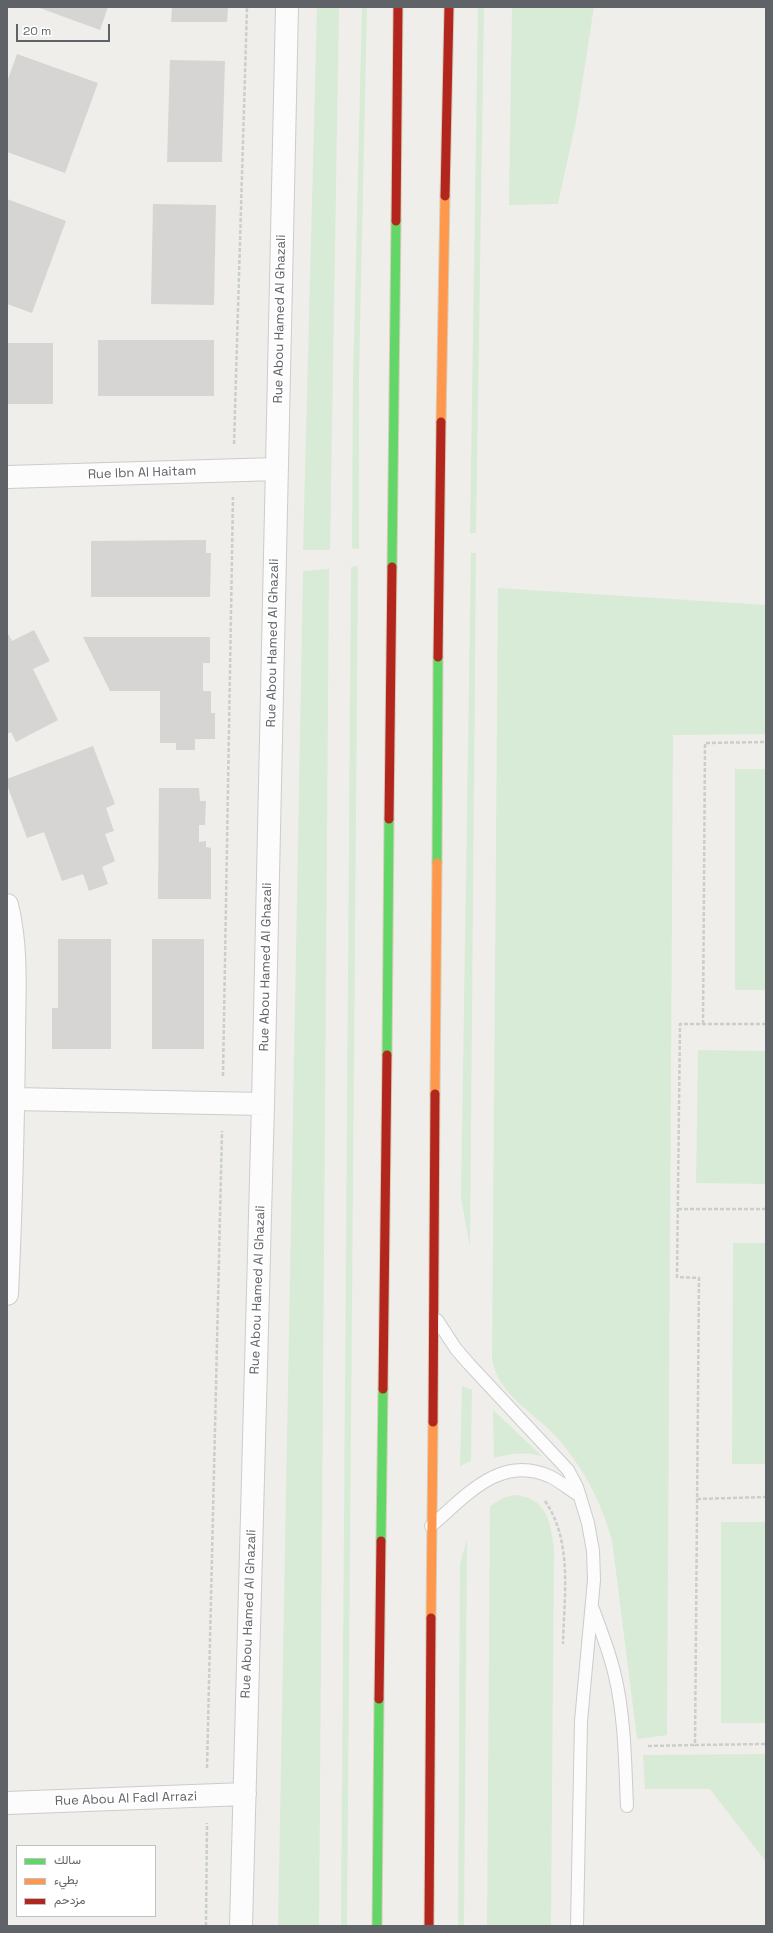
<!DOCTYPE html>
<meta charset="utf-8">
<style>
body{margin:0}
#map{position:relative;width:773px;height:1933px;overflow:hidden;background:#efeeea;font-family:"Space Grotesk",Vazirmatn,sans-serif}
canvas{display:block}
.frame{position:absolute;inset:0;border:8px solid #5f6368;pointer-events:none}
.legend{position:absolute;left:16px;top:1845px;width:140px;height:72px;box-sizing:border-box;background:#fff;border:1px solid #bfc1c3;margin:0;padding:5px 7px;list-style:none;font-size:12px;color:#5f6368}
.legend li{display:flex;align-items:center;gap:8px;height:20px}
.legend b{width:20px;border:1px solid #bfc1c3}
.scale{position:absolute;left:16px;top:24px;width:94px;height:18px;box-sizing:border-box;border:2px solid #5f6368;border-top:0;padding-left:5px;font-size:12px;line-height:14px;white-space:nowrap;color:#5f6368;-webkit-text-stroke:3px #fff;paint-order:stroke}
</style>
<div id="map">
<canvas width="773" height="1933"></canvas>
<div class="frame"></div>
<ul class="legend">
<li><b style="height:5px;background:#63d668"></b>سالك</li>
<li><b style="height:5px;background:#ff974d"></b>بطيء</li>
<li><b style="height:5px;background:#b3261e"></b>مزدحم</li>
</ul>
<div class="scale">20 m</div>
</div>
<script>
const ctx = document.querySelector('canvas').getContext('2d');
ctx.lineJoin = 'round';
function fillPath(path, color) { ctx.fillStyle = color; ctx.fill(path, 'evenodd'); }
function strokePath(path, color, width, dash) { ctx.strokeStyle = color; ctx.lineWidth = width; ctx.lineCap = dash ? 'butt' : 'round'; ctx.setLineDash(dash || []); ctx.stroke(path); }
function write(font, color, halo, rows, align = 'center') {
  ctx.font = font + ' "Space Grotesk",sans-serif'; ctx.lineWidth = 3.5; ctx.setLineDash([]); ctx.textBaseline = 'middle'; ctx.strokeStyle = halo; ctx.fillStyle = color; for (const [text, x, y, turn = 0] of rows) {
    ctx.save(); ctx.translate(x, y); ctx.rotate((+turn || 0) * Math.PI / 180); ctx.textAlign = isNaN(turn) ? turn : align; if (halo) ctx.strokeText(text, 0, 0); ctx.fillText(text, 0, 0); ctx.restore();
  }
}
fillPath(new Path2D(`
 M317 7H339L330 550H303Z
 M362 7H367L359 374V549L352 548 353 379Z
 M478 7H484L476 533H470Z
 M512 7H594L577 116 558 204 509 205Z
 M471 553H476L470 1247 461 1198Z
 M358 566 347 1926H341L351 567Z
 M329 569 319 1926H278L303 571Z
 M498 588 766 605V734L673 735 667 1735 637 1739 612 1540C600 1500 586 1472 559 1440 537 1414 498 1396 492 1359Z
 M735 769H766V990H735Z
 M698 1050 766 1051V1184L696 1183Z
 M733 1243H766V1464H732Z
 M462 1386 472 1390 471 1461 460 1466Z
 M493 1410 542 1456C525 1452 511 1453 494 1458Z
 M514 1495C547 1498 550 1520 554 1548L551 1926H487L490 1506 503 1498Z
 M721 1522H766V1723H721Z
 M467 1540 464 1926H458L460 1564Z
 M766 1754V1862L710 1789H645L643 1755Z`), '#d8ebd6');
fillPath(new Path2D(`
 M37 7H108L100 30Z
 M172 7H228L227 22H171Z
 M17 54 98 83 65 173 7 152V82Z
 M170 60 225 61 222 162H167Z
 M7 199 66 221 32 313 7 304Z
 M153 204 216 205 214 305 151 304Z
 M98 340H214V396H98Z
 M7 343H53V404H7Z
 M206 540V553H211L210 597H91V541Z
 M34 630 50 661 33 669 58 720 16 742 11 732 7 734V632L12 641Z
 M83 637H210V663H203V691H211V713H215V739H195V750H176V743H160V691H110Z
 M93 746 115 804 106 808 114 831 105 834 115 861 102 867 108 884 89 891 83 874 62 881 44 832 27 838 7 785V779Z
 M159 788H199L200 801H206L205 825H199V842L206 841V847L211 848V899H158Z
 M58 939H111V1049H52V1008H58Z
 M152 939H204V1049H152Z`), '#d6d5d3');
const lane = new Path2D(`
 M437 1320 456 1349 469 1364 568 1470 577 1487 588 1523 593 1551 594 1580 581 1721 577 1926
 M431 1526C466 1496 501 1453 551 1477 561 1482 570 1490 580 1496
 M593 1609C601 1631 610 1653 615 1676 625 1718 625 1763 627 1806`);
const street = new Path2D(`
 M7 477 277 469
 M7 905C18 949 14 997 14 1043 13 1127 11 1211 7 1294
 M14 1099 263 1104
 M7 1803 245 1794
 M241 1926 263 1104 287 7`);
const fast = new Path2D(`
 M392 567 396 221
 M437 863 438 657
 M387 1055 389 819
 M381 1541 383 1389
 M377 1926 379 1699`);
const slow = new Path2D(`
 M441 422 445 196
 M435 1094 437 863
 M431 1618 433 1422`);
const jam = new Path2D(`
 M445 196 449 7
 M396 221 398 7
 M438 657 441 422
 M389 819 392 567
 M383 1389 387 1055
 M433 1422 435 1094
 M379 1699 381 1541
 M429 1926 431 1618`);
strokePath(lane, '#cbcccc', 14);
strokePath(street, '#cbcccc', 24);
strokePath(fast, '#d7ceb8', 11);
strokePath(slow, '#d7ceb8', 11);
strokePath(jam, '#d7ceb8', 11);
strokePath(new Path2D(`
 M234 444 247 7
 M703 1024 705 743 766 742
 M766 1024H680L677 1277 699 1278 695 1745 766 1744
 M223 1076 233 497
 M678 1209H766
 M697 1499 766 1497
 M545 1501C573 1541 564 1597 563 1644
 M648 1746 695 1745
 M207 1768 222 1131
 M206 1926 207 1823`), '#cacfcc', 2.5, [4, 2]);
strokePath(lane, '#fdfcfc', 12);
strokePath(street, '#fdfcfc', 22);
strokePath(fast, '#63d668', 9);
strokePath(slow, '#ff974d', 9);
strokePath(jam, '#b3261e', 9);
write('13px', '#5f6368', '#fff', [
 ["Rue Abou Hamed Al Ghazali",280,319,-89],
 ["Rue Ibn Al Haitam",142,473,-2],
 ["Rue Abou Hamed Al Ghazali",273,643,-89],
 ["Rue Abou Hamed Al Ghazali",266,967,-89],
 ["Rue Abou Hamed Al Ghazali",258,1290,-88],
 ["Rue Abou Hamed Al Ghazali",249,1614,-88],
 ["Rue Abou Al Fadl Arrazi",126,1799,-2]
]);
</script>
